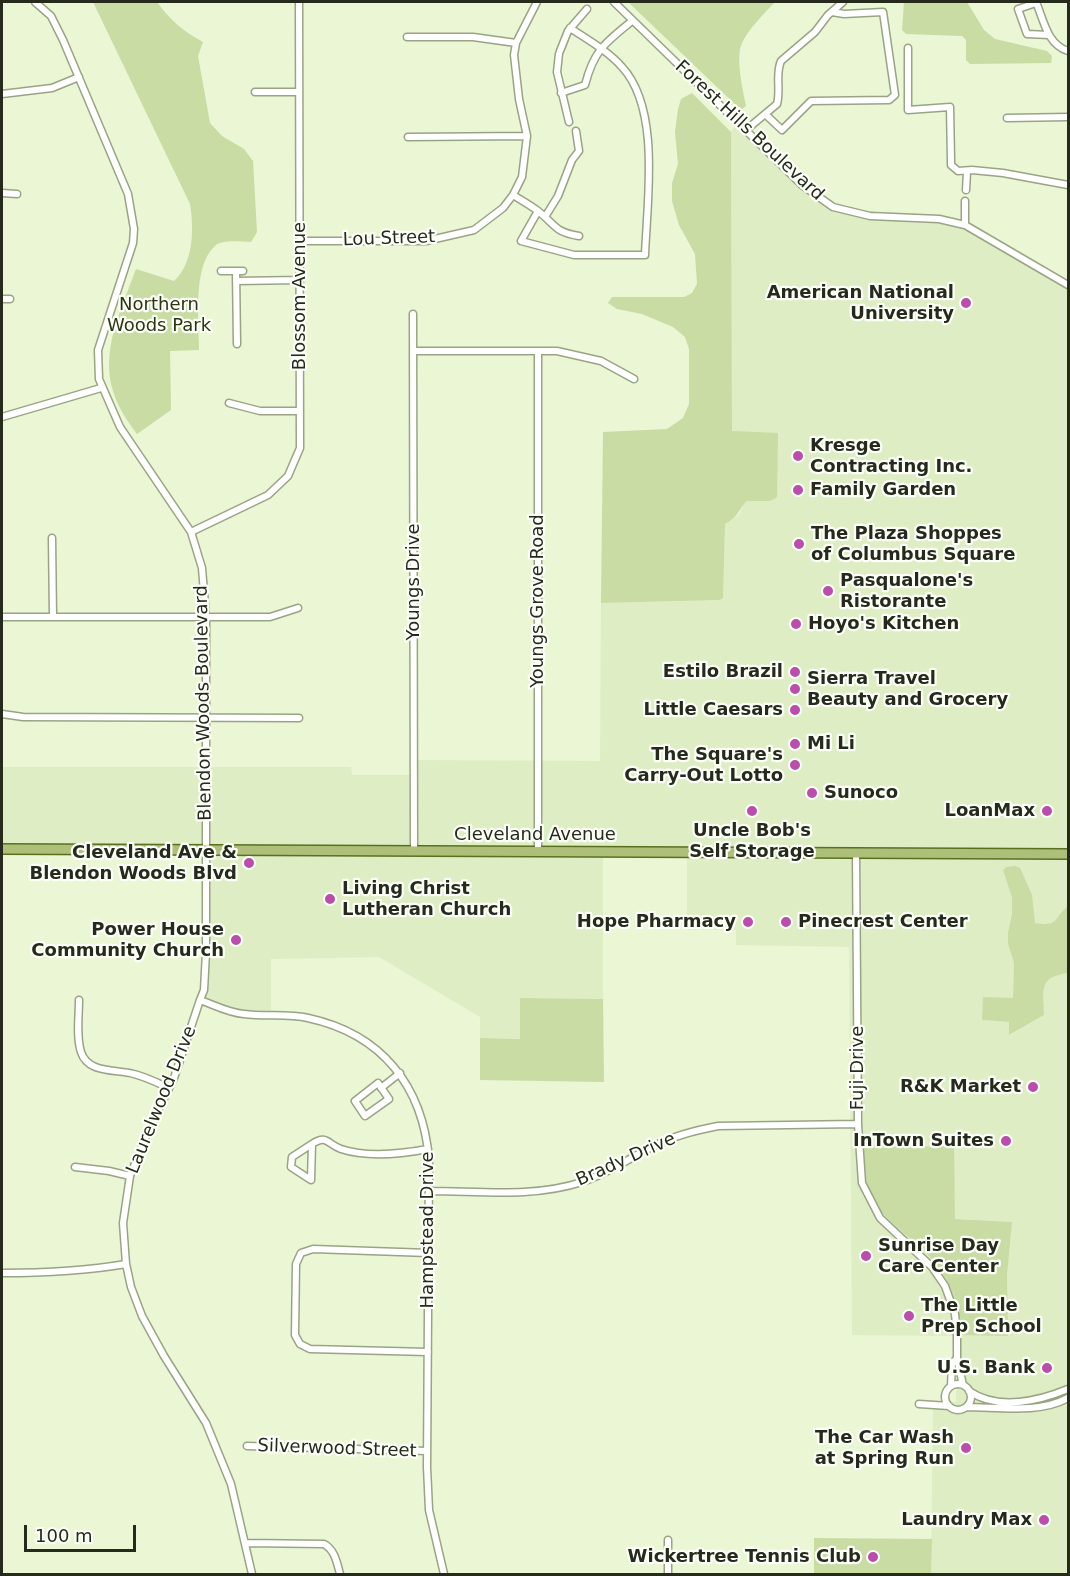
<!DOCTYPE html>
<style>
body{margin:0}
#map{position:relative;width:1070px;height:1576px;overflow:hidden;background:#eaf6d4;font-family:"DejaVu Sans",sans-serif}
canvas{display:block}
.frame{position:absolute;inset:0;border:3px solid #252a1d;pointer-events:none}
.scale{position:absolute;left:24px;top:1525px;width:112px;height:27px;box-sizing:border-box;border:3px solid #252a1d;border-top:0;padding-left:8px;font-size:18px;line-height:21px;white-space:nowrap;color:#252a1d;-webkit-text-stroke:4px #fcfff8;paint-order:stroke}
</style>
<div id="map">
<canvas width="1070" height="1576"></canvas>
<div class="frame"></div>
<div class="scale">100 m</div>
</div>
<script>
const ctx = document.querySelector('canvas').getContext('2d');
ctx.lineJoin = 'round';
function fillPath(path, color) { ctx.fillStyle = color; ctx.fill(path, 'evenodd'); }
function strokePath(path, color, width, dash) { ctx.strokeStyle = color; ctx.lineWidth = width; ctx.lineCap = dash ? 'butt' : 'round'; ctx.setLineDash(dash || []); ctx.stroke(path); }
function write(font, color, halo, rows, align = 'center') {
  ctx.font = font + ' "DejaVu Sans",sans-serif'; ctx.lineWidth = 4.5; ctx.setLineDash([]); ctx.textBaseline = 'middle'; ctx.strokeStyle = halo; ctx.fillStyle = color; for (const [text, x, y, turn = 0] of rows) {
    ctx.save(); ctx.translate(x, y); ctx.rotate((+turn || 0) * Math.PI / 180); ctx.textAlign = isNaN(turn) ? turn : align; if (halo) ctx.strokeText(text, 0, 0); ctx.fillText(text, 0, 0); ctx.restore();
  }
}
fillPath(new Path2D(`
 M737 123 810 193 854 214 914 218 972 228 1068 284V906L1065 908 1055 922 1046 925 1035 924 1006 867 1003 870 1012 898V914L1008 932V944L1014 963 1013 998 982 1020 1009 1022 1010 1035 1044 1015V987L1047 980 1054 975 1068 973V1574H931L933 1402H956L957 1336 852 1335 849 947 736 945V930H687V851L603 852V999L520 998V1039L480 1038V1017L379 957 271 959V1016L244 1015 201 1000 205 975V849L2 848V767H351L352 775H412L413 760 600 761 601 603 720 600 723 598 725 524 739 515 744 503 747 501H770L732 432 731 132ZM953 1147 955 1219 1012 1222 1007 1276 960 1335 958 1309 953 1292 944 1275 925 1252Z`), '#deedc4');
fillPath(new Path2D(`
 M93 2H157C169 19 184 32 203 42L198 56 210 123 222 136 244 149 253 161 257 232 251 242C242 242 222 239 215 246 192 266 199 323 199 350L170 351 171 410 137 434C128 422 119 409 114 394 99 352 122 308 136 269L174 281C194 263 194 228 190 204Z
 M628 2H775C764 14 749 28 742 43 735 58 743 90 746 106L741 110Z
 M904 2H967L984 30 995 39 1047 51 1052 56 1051 63 970 64 966 60V40L962 36 906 34 902 30Z
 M692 93 731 132 732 431 778 433 777 497 770 501H747C738 509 740 516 725 524L723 598 720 600 601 603 603 432 667 429 683 418 689 404V349L685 337 673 327 642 314 617 309 608 303 612 297H684L692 293 697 284 695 254 679 225 672 201V183L678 164 675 132 678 109 681 99Z
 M1015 866 1020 868 1032 895 1035 923C1060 927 1053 918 1068 906V973C1038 977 1044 989 1044 1015L1009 1035V1022L982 1020 983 997 1013 998 1014 963 1008 944V932L1012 914V898L1003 870 1006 867Z
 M520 998 603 999 604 1082 480 1080V1038L520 1039Z
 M954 1146 955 1219 1012 1222 1007 1276 1008 1336 960 1335C961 1302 948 1276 925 1252 903 1230 873 1214 866 1181 864 1171 864 1159 864 1148Z
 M814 1538 932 1539 931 1574H814Z`), '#c8dca3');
const street = new Path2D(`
 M35 2 51 16 63 40 128 194 134 229 133 243 98 350 99 379 120 427 191 532 202 568 206 617V952L204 990 200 1000 174 1078 148 1131 130 1176 123 1223 126 1264 131 1287 142 1316 164 1356 206 1423 231 1484 252 1574
 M614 2 802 185 833 207 870 216 939 219 965 225 1068 285
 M1036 2C1044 21 1047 44 1068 51
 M1036 3 1018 9 1027 34 1049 35
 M407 37H473L516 43
 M908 48V110L950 107 951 160V165L958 171 972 170 1003 173 1068 185
 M560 51 568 31 587 9
 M559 54 557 72 569 122
 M255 92H299
 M561 93 585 85C594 50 605 43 632 21
 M2 94 52 88 79 77
 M765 114 782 130 811 101 889 100 895 95 883 12 844 14 832 12
 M1007 118 1068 117
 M746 130 777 104C781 90 775 74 781 61L815 32 828 15 843 2
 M408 137 527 136
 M966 190 967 172
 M2 193 17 194
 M513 195C521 200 530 205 538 211 556 225 554 232 579 236
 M538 211 521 241 574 255H645C647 201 661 109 622 67 608 51 588 40 570 28
 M545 217 558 196 572 160 579 151 576 131
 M965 225V201
 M300 241H426L474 230 503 208 513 195 522 177 527 136 519 99 514 55 516 43 537 2
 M221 271H243
 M236 271 237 344
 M236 281 300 280
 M2 299H10
 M413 314 414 851
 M413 351H557L601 361 634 379
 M229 403 260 411H300
 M2 417 101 388
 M191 532 268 495 288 476 300 448 299 2
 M52 538 53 617
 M2 617H270L298 608
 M2 714 23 717 299 718
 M538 851V352
 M856 853 858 1124 862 1183 880 1218 932 1267 945 1286 955 1314 957 1335V1358L963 1385
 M79 1000C79 1016 76 1037 81 1052 88 1074 116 1069 134 1074 146 1077 158 1083 169 1088
 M200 1000C214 1005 229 1013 244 1014 265 1017 287 1013 308 1018 382 1034 423 1086 429 1160L427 1467 429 1510 444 1574
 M378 1083 389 1099 365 1116 355 1101Z
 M381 1088 400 1073
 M312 1144C327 1134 327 1144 341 1149 368 1158 401 1154 428 1149
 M312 1144 311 1180 291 1167 292 1157Z
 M75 1167 109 1171 130 1176
 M430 1191C480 1191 533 1198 582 1182 609 1173 631 1157 656 1145 676 1135 697 1130 718 1126L858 1124
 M2 1273C44 1273 84 1271 126 1264
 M428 1352 310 1349 300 1344 295 1335 296 1264 301 1253 313 1249 429 1253
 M945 1397a13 13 0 1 1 26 0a13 13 0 1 1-26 0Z
 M951 1386 952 1364 957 1358
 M969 1391C998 1411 1039 1401 1068 1389
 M919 1404 949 1406
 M966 1407C998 1407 1039 1414 1068 1398
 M247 1446 427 1451
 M668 1540V1574
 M246 1543 324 1544C335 1550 337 1563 340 1574`);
const primary = new Path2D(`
 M2 849 1068 854`);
strokePath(street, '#99a485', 9);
strokePath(primary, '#5a701f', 12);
strokePath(street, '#fff', 6);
strokePath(primary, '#adbf79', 9);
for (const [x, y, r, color] of [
 [966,303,6,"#bb4dac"],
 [798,456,6,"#bb4dac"],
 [798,490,6,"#bb4dac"],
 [799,544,6,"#bb4dac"],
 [828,591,6,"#bb4dac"],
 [796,624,6,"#bb4dac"],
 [795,672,6,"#bb4dac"],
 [795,689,6,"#bb4dac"],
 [795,710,6,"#bb4dac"],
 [795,744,6,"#bb4dac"],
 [795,765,6,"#bb4dac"],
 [812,793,6,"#bb4dac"],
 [752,811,6,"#bb4dac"],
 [1047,811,6,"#bb4dac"],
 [249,863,6,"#bb4dac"],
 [330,899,6,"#bb4dac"],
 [748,922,6,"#bb4dac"],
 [786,922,6,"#bb4dac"],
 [236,940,6,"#bb4dac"],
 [1033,1087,6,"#bb4dac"],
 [1006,1141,6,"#bb4dac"],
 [866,1256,6,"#bb4dac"],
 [909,1316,6,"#bb4dac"],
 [1047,1368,6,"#bb4dac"],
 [966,1448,6,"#bb4dac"],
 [1044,1520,6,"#bb4dac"],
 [873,1557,6,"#bb4dac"]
]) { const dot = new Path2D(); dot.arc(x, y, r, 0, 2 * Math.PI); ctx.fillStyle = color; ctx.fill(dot); strokePath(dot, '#fcfff8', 2); }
write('18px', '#252a1d', '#fcfff8', [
 ["Forest Hills Boulevard",749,131,43],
 ["Lou Street",389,239,-2],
 ["Blossom Avenue",300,296,-90],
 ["Youngs Drive",414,582,-90],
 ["Youngs Grove Road",538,601,-90],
 ["Blendon Woods Boulevard",204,703,-91],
 ["Cleveland Avenue",535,835],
 ["Fuji Drive",858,1068,-90],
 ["Laurelwood Drive",162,1100,-68],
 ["Brady Drive",626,1160,-24],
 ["Hampstead Drive",428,1230,-90],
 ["Silverwood Street",337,1449,2]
]);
write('bold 18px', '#252a1d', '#fcfff8', [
 ["American National",954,293],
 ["University",954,314],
 ["Kresge",810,446,"left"],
 ["Contracting Inc.",810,467,"left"],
 ["Family Garden",810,490,"left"],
 ["The Plaza Shoppes",811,534,"left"],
 ["of Columbus Square",811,555,"left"],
 ["Pasqualone's",840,581,"left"],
 ["Ristorante",840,602,"left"],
 ["Hoyo's Kitchen",808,624,"left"],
 ["Estilo Brazil",783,672],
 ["Sierra Travel",807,679,"left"],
 ["Beauty and Grocery",807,700,"left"],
 ["Little Caesars",783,710],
 ["Mi Li",807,744,"left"],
 ["The Square's",783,755],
 ["Carry-Out Lotto",783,776],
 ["Sunoco",824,793,"left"],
 ["LoanMax",1035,811],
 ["Uncle Bob's",752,831,"center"],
 ["Self Storage",752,852,"center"],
 ["Cleveland Ave &",237,853],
 ["Blendon Woods Blvd",237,874],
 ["Living Christ",342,889,"left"],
 ["Lutheran Church",342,910,"left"],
 ["Hope Pharmacy",736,922],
 ["Pinecrest Center",798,922,"left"],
 ["Power House",224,930],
 ["Community Church",224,951],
 ["R&K Market",1021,1087],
 ["InTown Suites",994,1141],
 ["Sunrise Day",878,1246,"left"],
 ["Care Center",878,1267,"left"],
 ["The Little",921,1306,"left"],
 ["Prep School",921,1327,"left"],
 ["U.S. Bank",1035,1368],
 ["The Car Wash",954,1438],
 ["at Spring Run",954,1459],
 ["Laundry Max",1032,1520],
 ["Wickertree Tennis Club",861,1557]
], 'right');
write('18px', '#2b3610', '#fcfff8', [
 ["Northern",159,305],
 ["Woods Park",159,326]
]);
</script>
